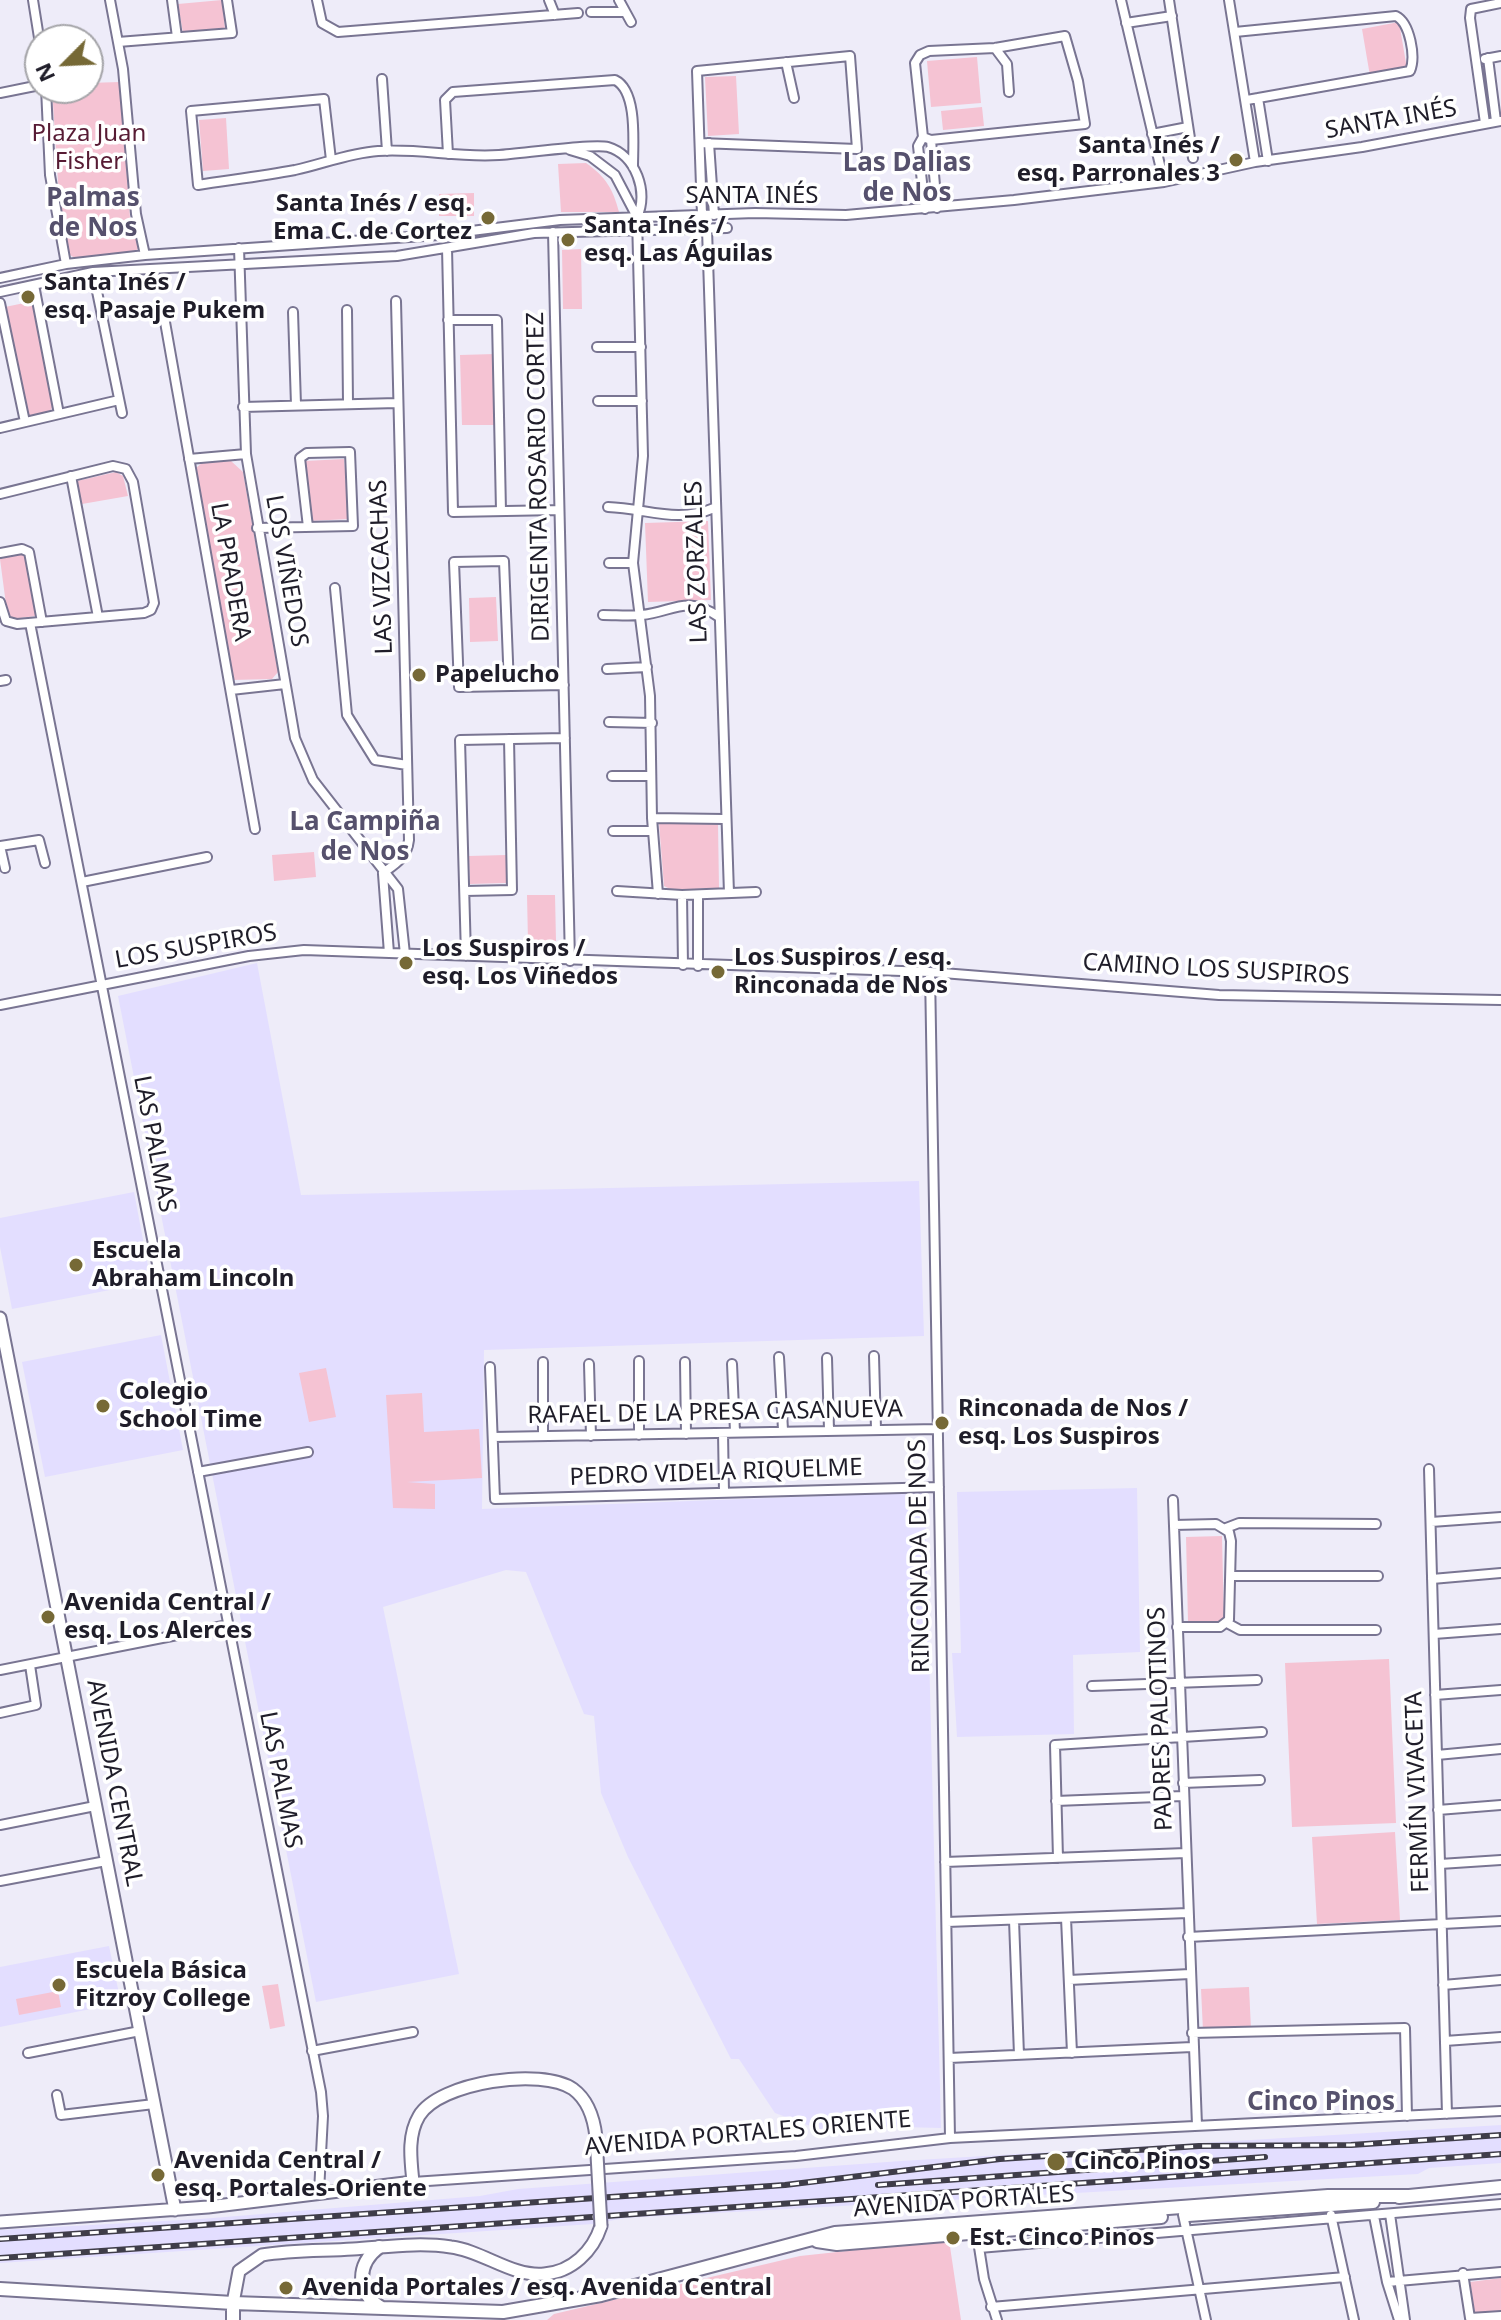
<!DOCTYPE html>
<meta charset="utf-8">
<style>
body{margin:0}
#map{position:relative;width:1501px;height:2320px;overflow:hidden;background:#eeecf9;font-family:"Noto Sans",sans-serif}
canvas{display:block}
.north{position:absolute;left:24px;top:24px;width:80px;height:80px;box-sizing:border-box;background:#fff;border:2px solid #a5a5a9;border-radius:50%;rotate:246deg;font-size:22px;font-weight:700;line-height:32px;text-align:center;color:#1f1d29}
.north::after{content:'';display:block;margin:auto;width:28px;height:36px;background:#766936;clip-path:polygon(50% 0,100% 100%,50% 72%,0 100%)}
</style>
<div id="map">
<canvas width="1501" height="2320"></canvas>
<div class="north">N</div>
</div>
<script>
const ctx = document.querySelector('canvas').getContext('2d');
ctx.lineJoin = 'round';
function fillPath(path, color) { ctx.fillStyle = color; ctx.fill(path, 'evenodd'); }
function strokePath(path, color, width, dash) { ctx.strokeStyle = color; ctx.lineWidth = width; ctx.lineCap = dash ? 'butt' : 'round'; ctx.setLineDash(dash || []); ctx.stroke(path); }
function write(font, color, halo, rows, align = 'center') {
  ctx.font = font + ' "Noto Sans",sans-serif'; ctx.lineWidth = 7; ctx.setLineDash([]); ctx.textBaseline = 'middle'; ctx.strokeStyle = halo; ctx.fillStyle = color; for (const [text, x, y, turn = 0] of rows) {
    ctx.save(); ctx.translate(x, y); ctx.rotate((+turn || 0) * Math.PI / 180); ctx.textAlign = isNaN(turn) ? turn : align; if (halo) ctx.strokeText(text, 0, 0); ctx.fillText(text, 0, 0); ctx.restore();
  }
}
fillPath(new Path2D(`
 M257 963 301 1195 919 1181 924 1336 484 1350 482 1509 925 1492 941 2128 861 2126 827 2132 775 2113 739 2059H731L628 1857 601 1793 594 1716 584 1714 526 1572 506 1570 383 1607 459 1974 316 2002 118 996Z
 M134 1192 151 1282 12 1309 0 1247V1218Z
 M161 1335 183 1450 45 1477 22 1362Z
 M1137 1488 1140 1652 1073 1655 1074 1734 957 1737 952 1653H961L957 1492Z
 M109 1946 121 2003 0 2027V1967Z
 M1501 2125V2163L1429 2168 1418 2174 625 2218 593 2224 0 2263V2230L201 2219 480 2196 518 2189 901 2161Z`), '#e3deff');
fillPath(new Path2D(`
 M222 0 225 29 183 33 178 4Z
 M1399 22 1407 69 1370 76 1362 29Z
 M977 57 981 103 931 107 927 61Z
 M736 76 739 134 708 136 705 77Z
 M120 82 130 218 140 245 135 253 78 260 70 255 59 197 52 88H88V83Z
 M982 107 984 126 943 130 941 111Z
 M226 118 229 169 203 171 199 120Z
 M586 163C606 177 613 189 619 212H561L558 164Z
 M474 193V216H439V194Z
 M581 249 582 309H563L562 250Z
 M34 301 53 406 50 411 29 416 5 307Z
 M495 354 496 425H462L460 355Z
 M344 459 349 519 309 521 305 461Z
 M231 461 243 472 278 672 272 679 232 680 196 468 203 462Z
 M116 472 123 476 128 496 82 504 77 481Z
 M708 521 711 600 648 602 645 523Z
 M25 553 36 616 12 619 7 612 0 559Z
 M496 597 498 641 470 642 469 598Z
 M659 823 718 824 719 888 672 890 664 886Z
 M314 852 316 877 274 881 272 855Z
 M506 855V883L470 884 469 856Z
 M555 895 556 941 528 942 527 895Z
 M326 1368 336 1417 309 1422 299 1373Z
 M422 1393 424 1432 479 1429 482 1478 407 1482 435 1484V1509L393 1508 386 1395Z
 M1222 1536 1224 1621 1188 1622 1186 1537Z
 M1389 1659 1396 1823 1292 1827 1285 1663Z
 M1395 1832 1400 1920 1317 1924 1312 1837Z
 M278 1984 285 2026 270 2029 262 1986Z
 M1249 1987 1251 2029 1203 2031 1201 1989Z
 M58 1991 61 2007 19 2015 16 1999Z
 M949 2240 961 2320H547L554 2314 800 2256Z
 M1501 2278V2312L1475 2314 1470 2282Z`), '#f5c3d3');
const minor = new Path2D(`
 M33 0 40 44
 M110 0 123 69 136 214 145 255
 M172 0 177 37
 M317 0 322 23 338 32 578 13
 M549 0 555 15
 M619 0 631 22
 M1121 0 1164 182
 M1169 0 1193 158
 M1229 0 1255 162
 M591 12H625
 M1126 23 1172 16
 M1235 32 1396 16C1410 23 1416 57 1410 71L1247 100
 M118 42 232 33 227 0
 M995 48 1007 64 1009 92
 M1488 58 1496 121
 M1485 59 1501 56
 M786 62 794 98
 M382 79 387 151
 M46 88 50 175 66 264
 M0 93 40 85
 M1258 98 1268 161
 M1485 123 1470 18 1471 9 1501 3
 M1152 134 1188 127
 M923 137 931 140 1085 124 1078 81 1065 36 995 48 929 51 920 55 915 63 923 137 918 146 925 209
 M931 140 937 208
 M700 143 857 149 850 56 697 71 702 215
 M709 143 714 215
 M570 150 590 156 615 175 637 217 643 456 633 563 650 696 652 818 658 894
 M448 154 445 100 453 92 615 80C638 91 633 144 633 167
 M331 160 324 99 191 111 198 185C230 180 263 176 295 170 323 164 349 153 378 151 419 148 458 158 499 155 519 154 594 143 608 147 636 155 649 193 637 217
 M707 229 729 893
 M553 232 570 961
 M239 248 246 454 295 738 313 780 398 889 405 954
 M447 248 453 512 559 510
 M93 272 122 413
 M0 278 66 264 145 255 439 235 560 220 755 213 846 215 1014 200 1164 182 1255 162 1362 147 1501 121
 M34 285 59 414
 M0 292 93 272 397 256 534 233 727 228
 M0 303 25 422
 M347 310 348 403
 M293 312 296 405
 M448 320H497L501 511
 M165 322 255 829
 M597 347H641
 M598 401H642
 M243 407 397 403
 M0 428 119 400
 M189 459 246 454
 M71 476 98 617
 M0 494 113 466 126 469 133 482 154 603 151 610 144 613 17 624 6 621 0 602
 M608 507C646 508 677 524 714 508
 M257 528 353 526 350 452 307 453 300 458 308 527
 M0 553 22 549 29 552 42 622
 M609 563H633
 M335 588 347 715 375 760 407 765
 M603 615C616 615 629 616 641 615 674 612 685 594 719 617
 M30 623 321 2092 323 2116 319 2192
 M607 669 647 667
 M0 681 6 680
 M509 686 504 561 454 562 459 687 564 685
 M231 690 285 684
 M609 722 652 723
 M612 776H651
 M652 818 724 819
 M613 831H653
 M0 846 39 840 45 863
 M0 846 5 868
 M383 873C397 863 407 857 409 840L396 301
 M383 874 389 953
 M82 882 207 857
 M465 891 512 890 509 739
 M617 891 682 895 756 892
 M682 895 683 965
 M698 895V966
 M466 956 460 740 565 738
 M930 972 950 2138
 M0 1005 249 956 304 950 930 972 1219 995 1501 1000
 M874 1356 876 1429
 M779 1357 783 1430
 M827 1358 829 1430
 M639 1361V1435
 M543 1362V1436
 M685 1362 686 1434
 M589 1364 591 1436
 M732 1364 735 1432
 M490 1367 495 1499 939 1487
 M723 1433 724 1492
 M493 1437 938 1429
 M1429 1469 1447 2114
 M198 1472 308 1452
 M1173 1500 1197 2125
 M1431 1522 1501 1517
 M1174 1525 1216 1524 1229 1532 1231 1541 1229 1620 1220 1627H1177
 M1226 1528 1239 1523 1376 1524
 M1231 1576H1378
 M1432 1579 1501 1573
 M1227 1623 1240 1630H1376
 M1434 1634 1501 1629
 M0 1670 228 1625
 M1092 1686 1257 1680
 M1435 1695 1501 1690
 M0 1713 36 1705 30 1665
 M1437 1755 1501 1749
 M1183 1783 1260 1780
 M1056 1801 1183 1796
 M1438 1810 1501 1805
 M0 1825 95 1806
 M1058 1858 1055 1745 1262 1732
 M945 1862 1186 1853
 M1440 1864 1501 1860
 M0 1881 106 1861
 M1066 1918 1072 2053
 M1014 1920 1019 2055
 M947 1922 1188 1913
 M1188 1937 1501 1921
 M1069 1980 1190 1974
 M1443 1985 1501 1980
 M1192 2033 1405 2028 1407 2116
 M1445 2041 1501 2037
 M312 2051 413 2032
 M28 2053 140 2031
 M949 2058 1192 2047
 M57 2095 61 2115 154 2104
 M413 2182 796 2156 950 2138 1501 2111
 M1390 2214 1405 2320
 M1183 2215 1206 2320
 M1331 2215 1354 2320
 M1374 2216 1387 2282 1399 2320
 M976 2228 984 2279 997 2320
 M979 2248 1501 2204
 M1463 2273 1470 2318 1501 2316
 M1387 2282 1501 2272
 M991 2307 1345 2277`);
const tertiary = new Path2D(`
 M0 1318 175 2210
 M0 2222 208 2207 413 2182C411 2161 407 2136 419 2116 439 2082 542 2067 573 2089 588 2100 594 2119 596 2137
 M233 2303 239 2271 262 2255C292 2250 323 2251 353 2249 386 2247 419 2242 451 2247 483 2251 512 2277 544 2274 572 2272 593 2251 601 2226`);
const secondary = new Path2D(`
 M1399 2197 1501 2187
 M1188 2215 1373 2202
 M817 2241 837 2244 1161 2217
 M379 2247C356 2264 356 2294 382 2308
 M0 2289 233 2303 503 2312 601 2295 835 2233 1328 2196H1407
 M233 2303V2320`);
strokePath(minor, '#797592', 12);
strokePath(tertiary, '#797592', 15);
strokePath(secondary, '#797592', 16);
strokePath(minor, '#fff', 8);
strokePath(tertiary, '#fff', 11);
strokePath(secondary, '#fff', 12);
const rail = new Path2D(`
 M878 2185 1265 2157
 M0 2239 785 2185 1000 2159 1199 2146 1351 2145 1501 2135
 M0 2258 1501 2154`);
strokePath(rail, '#3f3d49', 6);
strokePath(rail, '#fff', 3, [9]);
const tertiaryBridge = new Path2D(`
 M596 2137 601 2226`);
strokePath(tertiaryBridge, '#797592', 15, []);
strokePath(tertiaryBridge, '#fff', 11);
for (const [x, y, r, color] of [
 [1236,160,8,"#766936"],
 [488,218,8,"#766936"],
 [568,240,8,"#766936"],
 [28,297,8,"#766936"],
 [419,675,8,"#766936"],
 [406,963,8,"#766936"],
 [718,972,8,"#766936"],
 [76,1265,8,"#766936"],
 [103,1406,8,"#766936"],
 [942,1423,8,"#766936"],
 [48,1617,8,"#766936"],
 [59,1985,8,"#766936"],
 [1056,2162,10,"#766936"],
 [158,2175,8,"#766936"],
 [953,2238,8,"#766936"],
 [286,2288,8,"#766936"]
]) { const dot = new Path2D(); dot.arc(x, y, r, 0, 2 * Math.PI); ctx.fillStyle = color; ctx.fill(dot); strokePath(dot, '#fff', 3); }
write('24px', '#1f1d29', '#fff', [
 ["SANTA INÉS",1391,120,-10],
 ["SANTA INÉS",752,196],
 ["DIRIGENTA ROSARIO CORTEZ",539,477,-91],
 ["LAS ZORZALES",697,562,-92],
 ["LAS VIZCACHAS",382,567,-92],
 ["LOS VIÑEDOS",286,571,80],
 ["LA PRADERA",230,572,80],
 ["LOS SUSPIROS",196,947,-10],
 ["CAMINO LOS SUSPIROS",1216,970,3],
 ["LAS PALMAS",154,1144,79],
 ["RAFAEL DE LA PRESA CASANUEVA",715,1413,-1],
 ["PEDRO VIDELA RIQUELME",716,1473,-2],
 ["RINCONADA DE NOS",920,1556,-91],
 ["PADRES PALOTINOS",1161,1719,-92],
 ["LAS PALMAS",280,1780,79],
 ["AVENIDA CENTRAL",114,1783,79],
 ["FERMÍN VIVACETA",1418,1792,-92],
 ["AVENIDA PORTALES ORIENTE",748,2134,-5],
 ["AVENIDA PORTALES",964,2202,-4]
]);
write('24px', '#571b34', '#fff', [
 ["Plaza Juan",89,134],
 ["Fisher",89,162]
]);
write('bold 24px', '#1f1d29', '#fff', [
 ["Santa Inés /",1220,146,"right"],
 ["esq. Parronales 3",1220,174,"right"],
 ["Santa Inés / esq.",472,204,"right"],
 ["Ema C. de Cortez",472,232,"right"],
 ["Santa Inés /",584,226],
 ["esq. Las Águilas",584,254],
 ["Santa Inés /",44,283],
 ["esq. Pasaje Pukem",44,311],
 ["Papelucho",435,675],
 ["Los Suspiros /",422,949],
 ["esq. Los Viñedos",422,977],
 ["Los Suspiros / esq.",734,958],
 ["Rinconada de Nos",734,986],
 ["Escuela",92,1251],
 ["Abraham Lincoln",92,1279],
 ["Colegio",119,1392],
 ["School Time",119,1420],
 ["Rinconada de Nos /",958,1409],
 ["esq. Los Suspiros",958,1437],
 ["Avenida Central /",64,1603],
 ["esq. Los Alerces",64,1631],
 ["Escuela Básica",75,1971],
 ["Fitzroy College",75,1999],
 ["Avenida Central /",174,2161],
 ["esq. Portales-Oriente",174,2189],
 ["Cinco Pinos",1074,2162],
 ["Est. Cinco Pinos",969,2238],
 ["Avenida Portales / esq. Avenida Central",302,2288]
], 'left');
write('bold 26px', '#56516d', '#fff', [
 ["Las Dalias",907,164],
 ["de Nos",907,194],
 ["Palmas",93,199],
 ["de Nos",93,229],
 ["La Campiña",365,823],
 ["de Nos",365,853],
 ["Cinco Pinos",1321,2103]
]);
</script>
